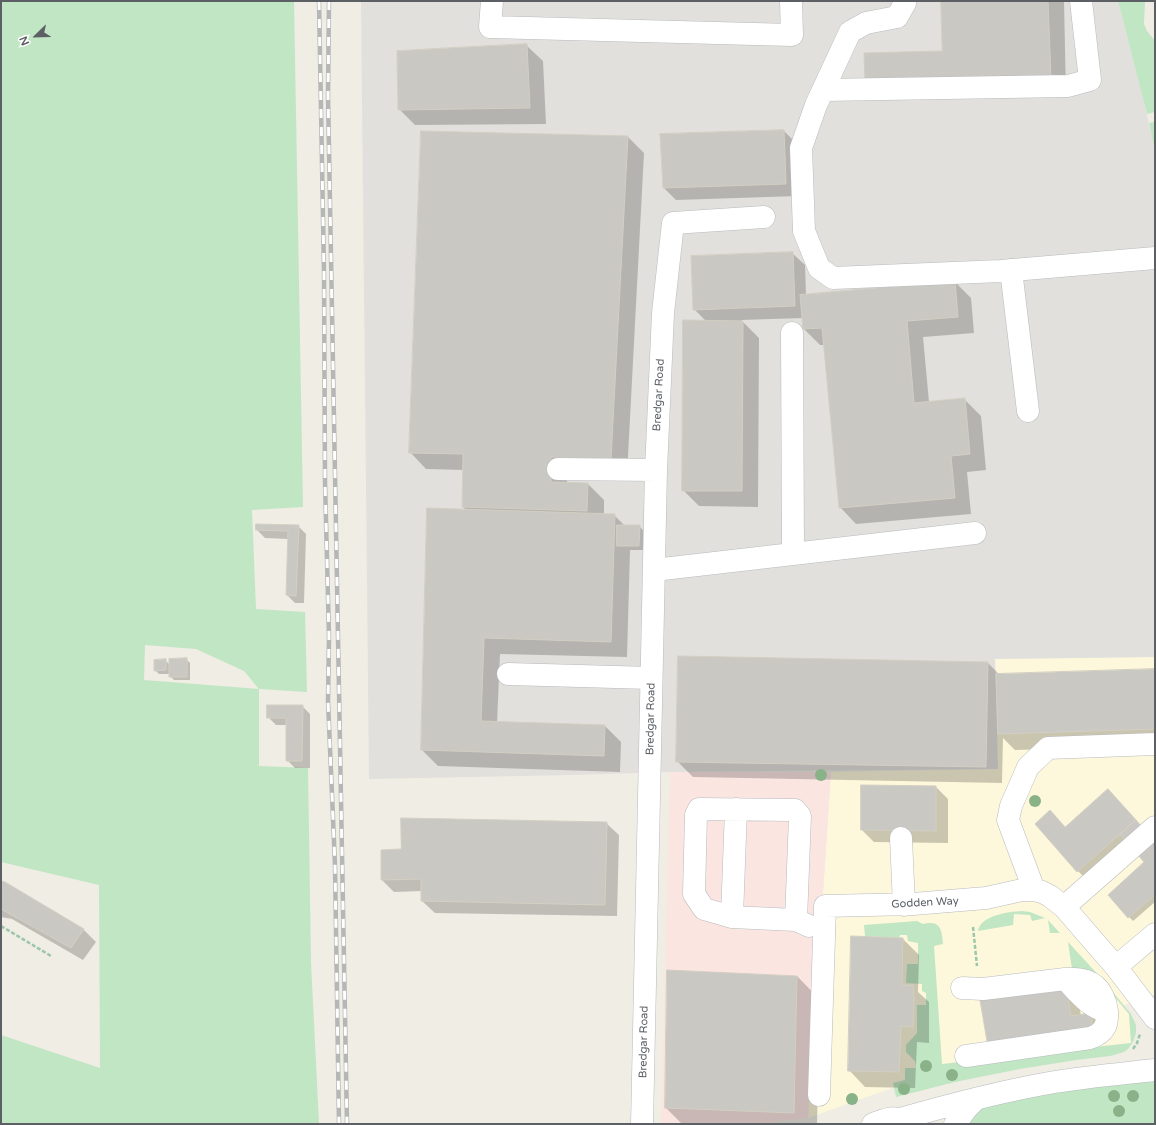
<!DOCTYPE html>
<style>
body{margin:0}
#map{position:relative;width:1156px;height:1125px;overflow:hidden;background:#efede4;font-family:"Varela Round",sans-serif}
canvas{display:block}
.frame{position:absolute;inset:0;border:2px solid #5c6065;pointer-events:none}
.north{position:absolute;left:16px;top:16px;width:40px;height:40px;-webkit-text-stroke:3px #fff;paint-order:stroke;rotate:247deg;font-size:11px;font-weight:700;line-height:16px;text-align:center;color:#5c6065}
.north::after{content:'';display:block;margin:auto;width:14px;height:18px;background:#5c6065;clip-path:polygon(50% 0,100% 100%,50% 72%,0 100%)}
</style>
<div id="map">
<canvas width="1156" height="1125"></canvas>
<div class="frame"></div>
<div class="north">N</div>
</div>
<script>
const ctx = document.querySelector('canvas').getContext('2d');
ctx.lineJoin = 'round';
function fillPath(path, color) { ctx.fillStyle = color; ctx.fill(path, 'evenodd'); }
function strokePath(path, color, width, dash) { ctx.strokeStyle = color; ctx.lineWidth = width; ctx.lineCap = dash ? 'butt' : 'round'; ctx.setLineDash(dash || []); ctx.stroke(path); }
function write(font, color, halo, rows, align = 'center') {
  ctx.font = font + ' "Varela Round",sans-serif'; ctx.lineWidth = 4; ctx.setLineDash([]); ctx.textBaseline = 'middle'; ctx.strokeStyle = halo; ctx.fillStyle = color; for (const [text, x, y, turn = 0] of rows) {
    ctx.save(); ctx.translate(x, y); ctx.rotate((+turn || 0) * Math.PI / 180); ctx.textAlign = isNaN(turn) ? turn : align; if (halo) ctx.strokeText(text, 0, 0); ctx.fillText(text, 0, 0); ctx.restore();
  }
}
fillPath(new Path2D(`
 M1155 657V994L1122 1006 1129 1015 1131 1043 1047 1052 948 1068 808 1118 831 772 998 769 995 659Z`), '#fdf7db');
fillPath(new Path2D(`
 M361 1H1118L1144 102 1155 152V657L995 659 998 769 670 772 572 775 369 779Z`), '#e2e0dc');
fillPath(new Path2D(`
 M670 772H831L808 1118 756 1124H661Z`), '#fbe5e1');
fillPath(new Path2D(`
 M1 1H294L303 507 252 510 256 609 305 612 307 692 259 689V766L308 768 311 962 319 1124H1V1035L100 1068 99 885 1 862ZM145 645 196 649 244 671 259 689 144 680Z
 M1118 1H1145L1144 24 1147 31 1155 41V112L1147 114Z
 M1155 122V152L1149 123Z
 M1022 911 1030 912 1045 918 1032 921 1030 915 1014 914 1013 925 978 931C981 915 1008 912 1022 911Z
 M1048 920 1101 978 1131 1014 1136 1025V1033L1133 1042 1128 1049 1124 1052 1110 1056 1076 1060 1020 1069 955 1082 896 1097 893 1083 905 1080V1068H916L915 1061 906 1052V1045L917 1033V1005H926V993L922 991V984L906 983 907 964H918V943L908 941 907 935H900L899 938 865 936 864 925 917 921 923 924C940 920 942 929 943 944L934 946 942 1064 1131 1043 1129 1014 1104 984 1072 969 1068 942 1060 933H1050Z
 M1155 1078V1124H963L989 1103Z`), '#c1e6c3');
fillPath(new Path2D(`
 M942 1H1064L1066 95 943 52Z
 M526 45 543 61 546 124 415 125 399 109Z
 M784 131 796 143 798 196 676 200 664 188Z
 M628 137 644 153 627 475 567 473V483L588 484 604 500V515H614L625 526H639L643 530V550H630L627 657 500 654 497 723 605 726 621 742 620 772 438 766 422 750 428 509 466 510 463 507 464 470 426 469 410 452Z
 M792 253 805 265 806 295 955 282 971 298 974 333 923 337 929 402 964 399 981 416 986 470 967 472 971 514 856 524 840 507 825 345H820L804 329 803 318 741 320 759 338 758 507 699 506 683 490 706 321 694 309Z
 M298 526 306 534 304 603H295L287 595 289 539 265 538 257 530Z
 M186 659 190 663V680H174L170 676V674H159L155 670 165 660 170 665Z
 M988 663 1000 675 1155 670V746L1015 750 1003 738 1002 783 693 777 677 761Z
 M302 706 310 714V768H295L287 760V725H276L268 717Z
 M936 787 948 799V843L874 842 862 830Z
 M1108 791 1155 843V902L1133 921 1109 895 1146 862 1132 846 1090 883 1078 871 1050 812 1066 828Z
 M606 823 619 835 617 916 435 913 422 901V891L394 892 382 880 402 850Z
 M1 883H5L84 930 96 942 83 960 12 919 1 917Z
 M903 939 919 955 918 992 929 1002V1043L917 1042 915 1088 865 1087 849 1070Z
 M797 976 820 1000 817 1124H682L666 1108Z
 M1077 994 1081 1016 1090 1014 1102 1027 1105 1043 981 995Z`), '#0003');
const building = new Path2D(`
 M941 1H1048L1051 79 865 84 864 53 942 51Z
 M527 44 530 108 398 110 397 51Z
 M784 130 786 184 663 188 660 134Z
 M421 131 628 136 611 459 551 457V482L588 483 587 511 462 507 463 454 409 453Z
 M793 252 795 306 693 310 691 256Z
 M955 281 958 317 907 321 914 403 965 398 970 454 951 456 955 498 839 508 822 328 803 329 800 295Z
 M683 320 743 321 742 491H682Z
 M427 508 615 514 611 642 484 638 481 721 605 725 604 756 421 750Z
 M256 524 299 525 296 596 286 595 288 531 256 530Z
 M617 525H640L639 546H617Z
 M678 656 988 662 986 767 676 762Z
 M187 658V677H169V659Z
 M166 659V670L154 671V660Z
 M1155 669V729L998 734 996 674Z
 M267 705H303L302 761H286V718H267Z
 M861 785 936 786V831L861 830Z
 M1108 789 1136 820 1077 872 1035 824 1050 810 1065 827Z
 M401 818 607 822 605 905 421 901V879L381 880V850L401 849Z
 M1136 820 1155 842V895L1128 918 1108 895 1144 862 1120 834Z
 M1 881 5 882 84 929 71 948 1 909Z
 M851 936 903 938 902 985H913L914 1000 913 1027 901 1026 899 1072 848 1071Z
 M667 970 797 976 794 1113 665 1108Z
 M1065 980 1071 1016 1090 1013 1093 1031 988 1047 979 994Z`);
fillPath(building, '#cac8c2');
strokePath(building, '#d3cfc3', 1);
const minor = new Path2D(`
 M492 1 490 27 792 35 791 1
 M905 1V3L897 17 866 23 850 32 816 105 801 148 804 231 819 268 833 278 1001 271 1155 258
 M823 90 1068 86 1090 80 1081 1
 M1011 270 1028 411
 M792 333 793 554
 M558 469 656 470
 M654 570 975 533
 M508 674 651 678
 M736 809 732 917 704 909 694 894 696 815 699 809 795 810 800 816 796 920
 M901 838 904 905
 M1034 890 1008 820 1011 806 1028 767 1048 748 1155 744
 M1064 907 1155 827
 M732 917 796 920 809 926
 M1116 967 1155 934
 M1065 979C1089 977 1103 986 1107 1011
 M962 988 983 989 1065 979C1077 991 1089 1008 1107 1011 1108 1026 1104 1033 1090 1038L966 1056
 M819 1095 825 906 913 904 986 898 1022 890H1034L1042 892 1050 896 1064 907 1116 967 1155 1018
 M900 1119C949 1105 998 1092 1049 1083 1084 1077 1119 1074 1155 1070
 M642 1124 656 470 663 313 673 223 764 217
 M873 1124C890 1118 893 1115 910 1124
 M955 1124 967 1108 976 1099`);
strokePath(minor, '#b7babe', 23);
strokePath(new Path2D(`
 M1 926 51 956
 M973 927 977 966
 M1133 1049 1137 1043 1140 1034`), '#9bc6a9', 2.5, [4, 2]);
strokePath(minor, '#fff', 22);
const rail = new Path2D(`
 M319 1 324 272 325 481 329 637 328 701 335 865 339 1124
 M329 1 328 95 347 1124`);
strokePath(rail, '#b5b6b6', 4.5);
strokePath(rail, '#fff', 3, [9]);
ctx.fillStyle = '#89b288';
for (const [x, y] of [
 [821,775],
 [1035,801],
 [926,1066],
 [952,1075],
 [904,1089],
 [1114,1096],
 [1133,1096],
 [852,1099],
 [1119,1111]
]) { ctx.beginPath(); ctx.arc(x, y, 6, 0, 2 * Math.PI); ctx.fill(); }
write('11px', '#5c6065', '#fff', [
 ["Bredgar Road",659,395,-87],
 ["Bredgar Road",651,719,-89],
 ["Godden Way",925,903,-3],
 ["Bredgar Road",644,1042,-89]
]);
</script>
